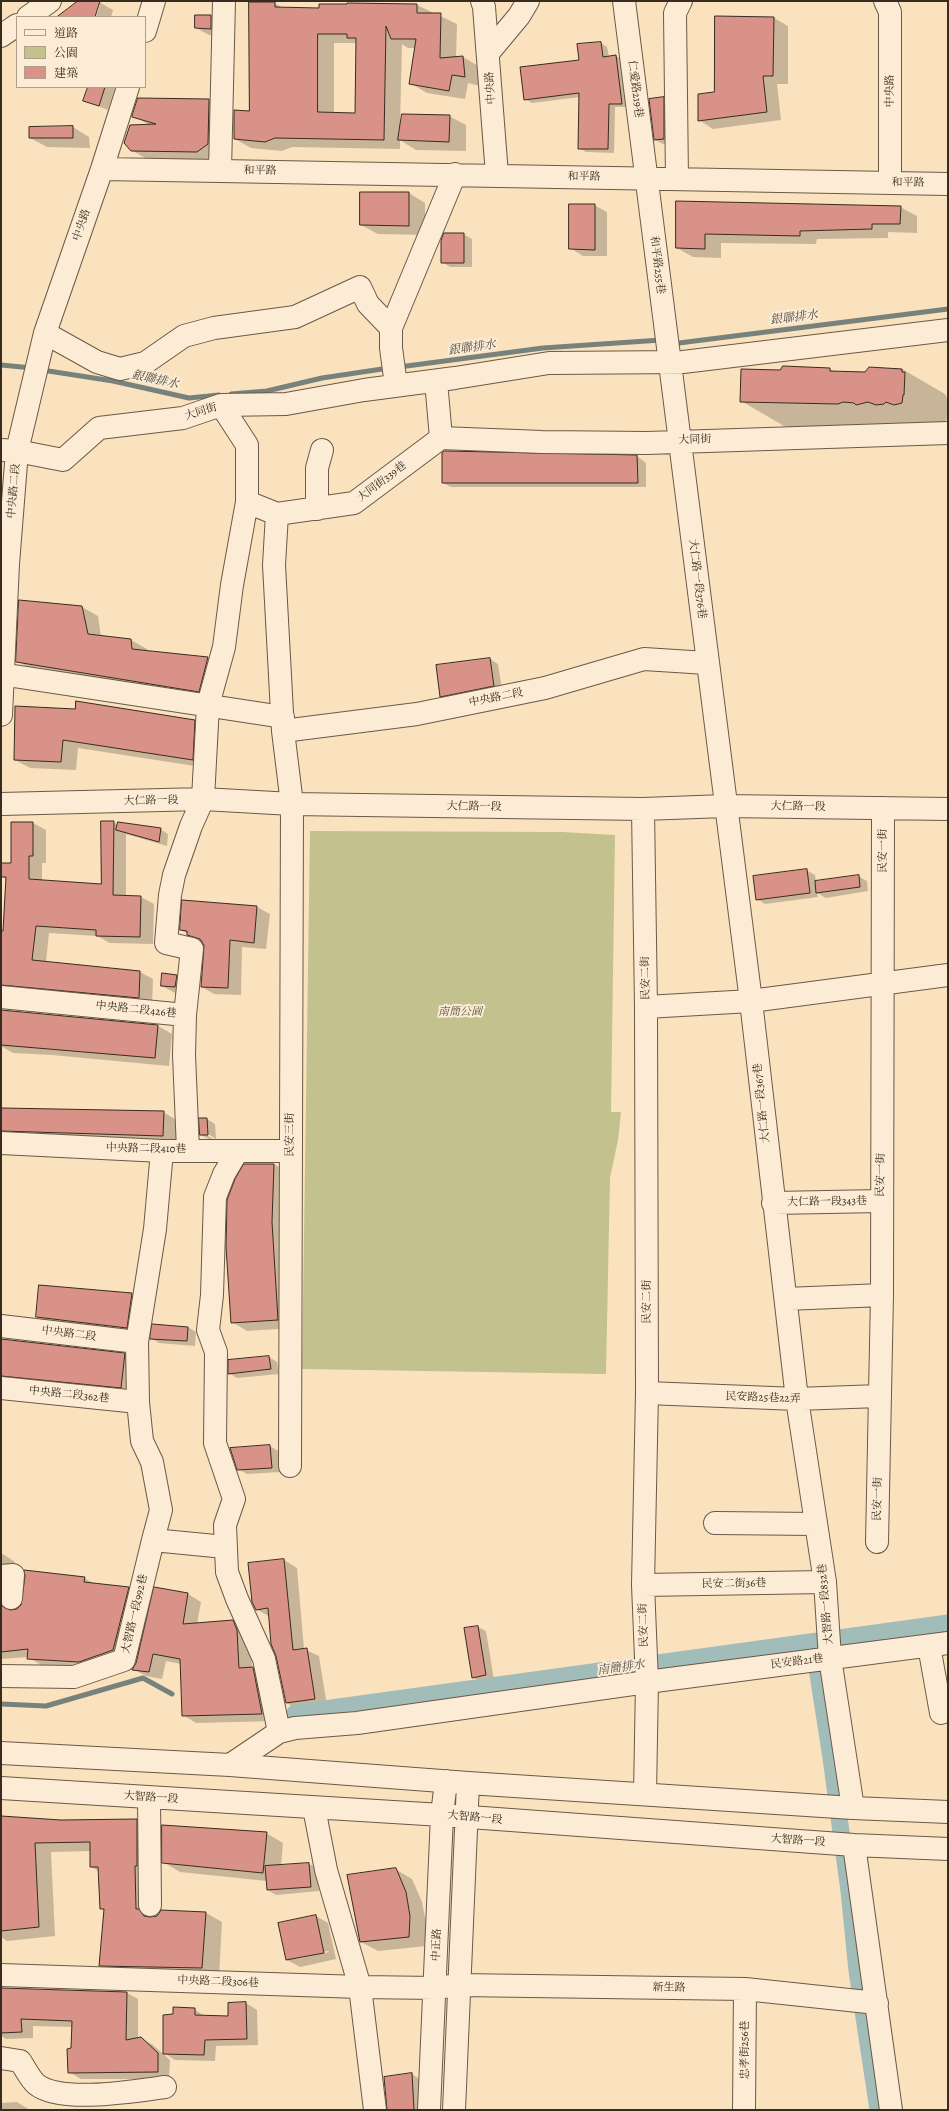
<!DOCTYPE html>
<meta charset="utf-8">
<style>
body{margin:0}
#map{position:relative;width:949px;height:2111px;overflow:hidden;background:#fbe2be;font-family:Alegreya,"Noto Serif TC",serif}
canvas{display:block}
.frame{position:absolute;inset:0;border:2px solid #382b1f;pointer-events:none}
.legend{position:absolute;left:16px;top:16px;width:130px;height:72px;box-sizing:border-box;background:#fcecd5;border:1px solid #ae9f8c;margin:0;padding:5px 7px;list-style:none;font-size:12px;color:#382b1f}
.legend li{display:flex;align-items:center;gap:8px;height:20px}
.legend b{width:20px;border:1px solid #ae9f8c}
</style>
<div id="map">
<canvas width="949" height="2111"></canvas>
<div class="frame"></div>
<ul class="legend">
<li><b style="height:5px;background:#fcecd5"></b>道路</li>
<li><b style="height:11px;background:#c3c28e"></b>公園</li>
<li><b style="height:11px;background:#d89287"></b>建築</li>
</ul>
</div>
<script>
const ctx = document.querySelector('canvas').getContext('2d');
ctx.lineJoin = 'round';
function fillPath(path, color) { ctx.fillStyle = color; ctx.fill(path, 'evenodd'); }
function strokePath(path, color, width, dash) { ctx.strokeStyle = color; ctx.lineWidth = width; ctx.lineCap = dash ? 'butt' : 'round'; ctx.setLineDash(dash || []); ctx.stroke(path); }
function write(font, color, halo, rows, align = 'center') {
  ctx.font = font + ' Alegreya,"Noto Serif TC",serif'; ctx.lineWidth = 4; ctx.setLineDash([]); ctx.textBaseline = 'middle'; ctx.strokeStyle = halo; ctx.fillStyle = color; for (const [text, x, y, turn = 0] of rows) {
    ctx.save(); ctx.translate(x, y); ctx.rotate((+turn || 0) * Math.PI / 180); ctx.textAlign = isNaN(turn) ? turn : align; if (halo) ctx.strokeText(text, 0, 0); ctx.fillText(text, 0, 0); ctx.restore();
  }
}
fillPath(new Path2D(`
 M310 831 563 832 615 835 611 1112H621L618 1140 610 1178 606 1374 302 1369Z`), '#c3c28e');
fillPath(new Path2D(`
 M80 1 99 2 113 10 111 17H96L100 5H97L94 17H58Z
 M275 3 282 8 320 9 417 5 457 24 456 58 463 57 480 67 481 86 468 83 465 99 427 93 410 83 416 48H408L402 44 400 125 449 116 466 125V151L416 150 400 140V149L292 147 282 151 251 148 235 139 250 112ZM334 43H357L356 114H334Z
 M211 16 223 23V35H209L196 28Z
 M774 18 788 26V84H777L781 120 713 129 699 120 715 93Z
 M601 43 607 47 609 57 616 56 623 60 629 107H615L614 153 586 152 579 148 580 97 532 103 525 99 580 61Z
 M89 87H115L108 110 84 101Z
 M663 98 672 103V143L663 144 655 140Z
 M209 100 224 109 212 160 147 159 131 150 149 125 134 116Z
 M73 127 89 137 90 148 47 147 30 138Z
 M409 193 425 203V235L378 234 361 225Z
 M677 202 900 207 917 216V233L888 232V238L817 239 816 244 721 243V258L693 257 677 248Z
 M594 205 607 212V256H583L570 248Z
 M463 234 472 239V267H450L442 262Z
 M869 368 902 369 945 394 947 398V419L946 420 945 428H814L810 426 796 428 784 426 741 401 780 371 829 369 835 372 866 373Z
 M637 456 646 463V487H451L443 483Z
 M82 607 98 616 101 637 131 640 147 649V651L208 658 223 667 214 700 33 670 17 661Z
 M490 659 498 664 502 690 449 701 440 696 437 666Z
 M16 707 194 721 210 730 208 768 78 748 76 770 30 768 15 760Z
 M113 822 118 825 160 829 168 834 167 846 126 834V896L141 897 154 904 153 944 110 943 97 936 49 933 46 962 140 972 153 979 152 1005 12 992 1 986V932H3L7 880 2 876 12 864 33 823 46 830V863H42V881L102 885Z
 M806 870 815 875 816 882 858 876 867 881 868 891 826 898 817 893 818 897 765 904 757 899Z
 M183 901 257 907 270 914 266 949 242 947 241 995 214 994 202 987 205 944 181 930Z
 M176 976 193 985 179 995 162 986Z
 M1 1011 158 1026 172 1034 169 1066 52 1055 13 1053 1 1046Z
 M163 1112 180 1122V1146L19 1140 2 1130Z
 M200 1119H207L215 1124 216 1139 208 1134V1136L213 1139H209L201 1135Z
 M274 1164 289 1173 293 1328 247 1331 232 1322 245 1165Z
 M132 1294 148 1304 143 1337 53 1327 37 1317Z
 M188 1327 196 1332 195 1346 159 1343 151 1338Z
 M1 1340 124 1354 141 1364 138 1397 1 1384Z
 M269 1357 277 1362 279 1374 237 1378 229 1373Z
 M270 1446 278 1451 280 1472 247 1474 238 1469Z
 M3 1554 15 1562 16 1570 1 1583V1555Z
 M284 1560 297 1568 304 1649 319 1656 327 1706 299 1710 287 1703 270 1617 256 1609Z
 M84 1578 95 1584 129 1588 141 1595 126 1657 92 1669 41 1665 28 1657 1 1659V1586L11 1596 12 1611 17 1610 24 1600Z
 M155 1588 188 1594 201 1602 197 1624 233 1621 246 1629 250 1638 252 1669 266 1676 275 1721 196 1723 183 1715 181 1664 166 1661 162 1679 146 1676 133 1669 137 1663Z
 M478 1627 486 1631 494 1680 481 1682 473 1677Z
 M1 1817 61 1821 136 1820 153 1830 151 1875 152 1918 206 1913 222 1922 219 1977 116 1975 100 1965 105 1911 101 1908 99 1871 91 1867V1851L51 1852 55 1936 7 1941 1 1937Z
 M266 1833 283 1843 281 1866 309 1864 317 1868 319 1891 276 1895 268 1890 267 1881 180 1872 163 1862Z
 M395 1869 412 1879 422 1902 427 1927 426 1946 378 1951 361 1942Z
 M316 1916 328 1923 336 1959 300 1967 287 1960ZM328 1951 329 1952 296 1959V1957Z
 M1 1989 127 1993 138 1999V2039L141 2038 153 2045 170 2060 169 2079H81L69 2072 73 2027 33 2026V2038L6 2039 1 2036Z
 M246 2003 257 2010 258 2045 216 2046 215 2061 175 2060 164 2053 174 2015 194 2009 206 2017H229Z
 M412 2074 424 2082 426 2110H388Z
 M17 2102 30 2110H1V2103Z`), '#0003');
strokePath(new Path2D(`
 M673 342 679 343 948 309
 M1 365 32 368
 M399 367 543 348 661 340
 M42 370 113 381 189 398 219 395
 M231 394 267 391 322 378 389 368
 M1 1704 46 1706 143 1678 172 1694`), '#78827c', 5);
strokePath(new Path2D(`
 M814 1649 831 1758 849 1891 857 1971 878 2110
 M295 1713 948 1623`), '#a2bcba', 17);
const building = new Path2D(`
 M78 1H100L95 17H57Z
 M249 2H275V7L319 8V4H347V3L417 4V13H441L440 58 463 56 465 77 452 75 449 91 409 84 416 39H391L386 26 384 140 275 138 265 142 234 139V110L249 111ZM318 34H347V38H356L355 113 318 112Z
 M195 15H211V29L195 28Z
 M715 16 774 17 773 76H763L767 112 698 121V94L714 92Z
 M601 42 603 57 616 55 622 104H609L608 149H578L579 93 524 100 520 67 579 60 577 44Z
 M88 87H105L99 106 83 101Z
 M664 97V139L654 140 649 99Z
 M138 98 209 99 208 144 197 152 131 151 124 143 130 125 156 124 132 117Z
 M402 114 450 115 449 142 398 140Z
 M73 126V138H29V127Z
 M360 192H409V226L360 225Z
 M676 201 901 206 900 224H872V229L800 231V236L705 234V249L676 248Z
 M569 204H595V250L569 249Z
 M444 233H464V263H441V241Z
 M783 366 830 368V371L865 372 869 367 902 369V372H905L904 395H903L902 403 894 405 886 402 884 404 876 405 868 402 856 405 854 403 843 402 838 404 740 402 741 369 780 370Z
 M445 451 637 455 638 483H442V453Z
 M19 600 82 606 88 634 131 639 132 649 208 657 199 692 16 662Z
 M490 658 494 686 440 697 436 665Z
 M76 701 195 720 193 760 63 740 61 762 14 760 15 706 75 709Z
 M101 821H114L113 895 141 896 140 937 96 936V930L36 926 32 960 140 971 139 998 1 985V931H3L6 877H1V863H11V822H33V856H29V879L101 884Z
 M118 822 161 828 159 842 116 830Z
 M807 869 810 893 756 900 753 876Z
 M859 875 860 887 816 893 815 881Z
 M182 900 257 906 254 943 230 940 228 988 201 987 204 945 200 939 187 935V931L180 930Z
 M162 973 177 975 175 987 161 986Z
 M1 1010 158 1025 155 1058 1 1045Z
 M2 1108 164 1111 163 1136 1 1131Z
 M199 1118H207L208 1135H200Z
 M244 1164H274L272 1222 278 1320 231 1323 226 1247 227 1200 235 1179Z
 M39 1285 132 1293 127 1328 36 1317Z
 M152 1324 188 1327 187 1341 150 1339Z
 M1 1339 125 1353 121 1388 1 1376Z
 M269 1356 271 1369 228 1374V1360Z
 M270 1445 272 1468 237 1470 230 1448Z
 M284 1559 293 1650 307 1648 315 1699 286 1703 276 1656 271 1644 268 1608 256 1610 252 1602 248 1563Z
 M24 1570 85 1577 84 1582 129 1587 113 1650 79 1662 27 1659 28 1649 1 1652V1605L10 1610 17 1609 21 1605 25 1576Z
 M154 1587 188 1593 183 1624 233 1620 237 1630 239 1668 253 1667 262 1714 182 1716 180 1659 153 1654 149 1672 132 1670 136 1663Z
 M478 1626 486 1675 472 1678 464 1628Z
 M1 1816 61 1820 137 1819V1866H135L136 1909H139L144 1916 150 1917 157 1916 161 1910 206 1912 202 1968 99 1966 104 1909H100L98 1867H90V1842L35 1843 39 1927 1 1931Z
 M162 1825 267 1832 263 1873 162 1863Z
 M309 1863 311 1887 267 1890 265 1866Z
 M396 1868 406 1892 410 1916 409 1937 360 1942 347 1875Z
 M316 1915 324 1953 286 1960 278 1923Z
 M1 1988 127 1992 126 2040 141 2037 158 2053V2072L68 2073 67 2049 71 2048 72 2021 21 2019 22 2032 1 2033Z
 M246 2002 247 2039 205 2040 204 2055 163 2054V2015L173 2014V2007L195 2008V2015L228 2016V2003Z
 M412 2073 414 2110H387L384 2077Z`);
fillPath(building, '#d89287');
strokePath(building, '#382b1f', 1);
const minor = new Path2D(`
 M482 1 484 7 497 175
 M624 1 751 1001 797 1399 825 1582 830 1658 853 1808
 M885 1 890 12V183
 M28 17 50 1
 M145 31 154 1
 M1 36 17 25
 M489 52 519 16 528 1
 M102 169 220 171 224 1
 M220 171 948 184
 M677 179 675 13 681 1
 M45 333 97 362 120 369 145 363 184 336 214 328 295 317 360 287 368 304 391 328
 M436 381 441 438
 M396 385 391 348V328L455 174
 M441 438 542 442 647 443 948 433
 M1 450 17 451 63 460 99 428 183 418 221 405 286 404 364 390 455 378 549 363 683 362 948 330
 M247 502 277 514 354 503 441 438
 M317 509V468L322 450
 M277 514 274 565 283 731 292 804 290 1466
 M1 674 283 717
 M1 715 8 564 17 451 45 333 102 169 128 87
 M283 731 417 714 545 688 644 659 707 663
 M1 804 203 799 292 804 643 809 725 806 948 809
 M643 809 646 1007 647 1393 643 1585 647 1682 645 1794
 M1 997 185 1015 184 1055 188 1150
 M646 1007 751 1001 948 975
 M185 1015 192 949 166 943 170 895 174 875 191 826 203 799 208 705 224 647 232 585 247 502V445L221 405
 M1 1143 162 1151H290
 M162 1151 155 1229 137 1342 138 1402 142 1441 152 1462 161 1510 153 1540 225 1547
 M237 1152 224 1174 215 1197 212 1295 208 1330 216 1352 215 1443 234 1499 225 1525 227 1572 237 1599 264 1659 279 1732
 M773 1203 881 1201
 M786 1299 882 1295
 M1 1326 137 1342
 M1 1388 138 1402
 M647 1393 797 1399 879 1396
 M715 1523 816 1524
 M877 1542 882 1295 883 808
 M1 1576 13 1575 11 1598
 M643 1585 825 1582
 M929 1646 941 1713
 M1 1676 74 1677 124 1660 153 1540
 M1 1753 230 1765 468 1783 853 1808 948 1812
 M230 1765 279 1732 295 1728 357 1723 647 1682 948 1643
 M1 1788 442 1815 854 1845 948 1849
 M149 1798 150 1905
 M314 1808 326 1870 360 1987 375 2110
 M854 1845 891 2110
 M1 1975 360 1987 435 1988 459 1985 745 1989 877 2003
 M1 2058 20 2061C25 2068 30 2079 36 2084 60 2104 135 2091 165 2087
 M429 2110 442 1815 446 1781
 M454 2110 468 1783
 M744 2110 745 1989`);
strokePath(minor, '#695947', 24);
strokePath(minor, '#fcecd5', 22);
write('11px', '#382b1f', '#fcecd5', [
 ["中央路",491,88,-94],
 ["仁愛路219巷",635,89,83],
 ["中央路",890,91,-90],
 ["和平路",260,171,1],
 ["和平路",584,177,1],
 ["和平路",908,183,1],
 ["中央路",82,225,-71],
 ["和平路255巷",657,265,83],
 ["大同街",201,412,-17],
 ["大同街",695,440,-2],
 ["大同街339巷",382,482,-37],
 ["中央路二段",14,491,-85],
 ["大仁路一段376巷",697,579,83],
 ["中央路二段",496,698,-11],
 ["大仁路一段",151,801,-1],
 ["大仁路一段",474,807,1],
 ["大仁路一段",798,807,1],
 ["民安一街",883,851,-90],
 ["民安二街",646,978,-91],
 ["中央路二段426巷",136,1010,6],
 ["大仁路一段367巷",762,1103,-96],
 ["民安三街",290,1135,-90],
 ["中央路二段410巷",146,1149,1],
 ["民安一街",881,1175,-89],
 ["大仁路一段343巷",827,1202,-1],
 ["民安二街",647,1302,-90],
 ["中央路二段",69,1334,7],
 ["中央路二段362巷",69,1395,6],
 ["民安路25巷22弄",763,1398,2],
 ["民安一街",878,1499,-89],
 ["民安二街36巷",734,1584,-1],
 ["大智路一段832巷",826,1604,-95],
 ["大智路一段992巷",135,1614,-77],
 ["民安二街",644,1625,-92],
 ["民安路21巷",797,1662,-7],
 ["大智路一段",151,1798,4],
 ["大智路一段",475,1818,5],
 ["大智路一段",798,1841,4],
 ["中正路",437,1945,-88],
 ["中央路二段306巷",218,1982,2],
 ["新生路",669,1988,1],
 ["忠孝街256巷",745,2050,-90]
]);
write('italic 11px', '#5b513b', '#fcecd5', [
 ["南簡公園",460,1012]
]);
write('italic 12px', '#524f46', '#fcecd5', [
 ["銀聯排水",794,318,-7],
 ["銀聯排水",472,348,-8],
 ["銀聯排水",155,380,12],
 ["南簡排水",621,1668,-8]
]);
</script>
